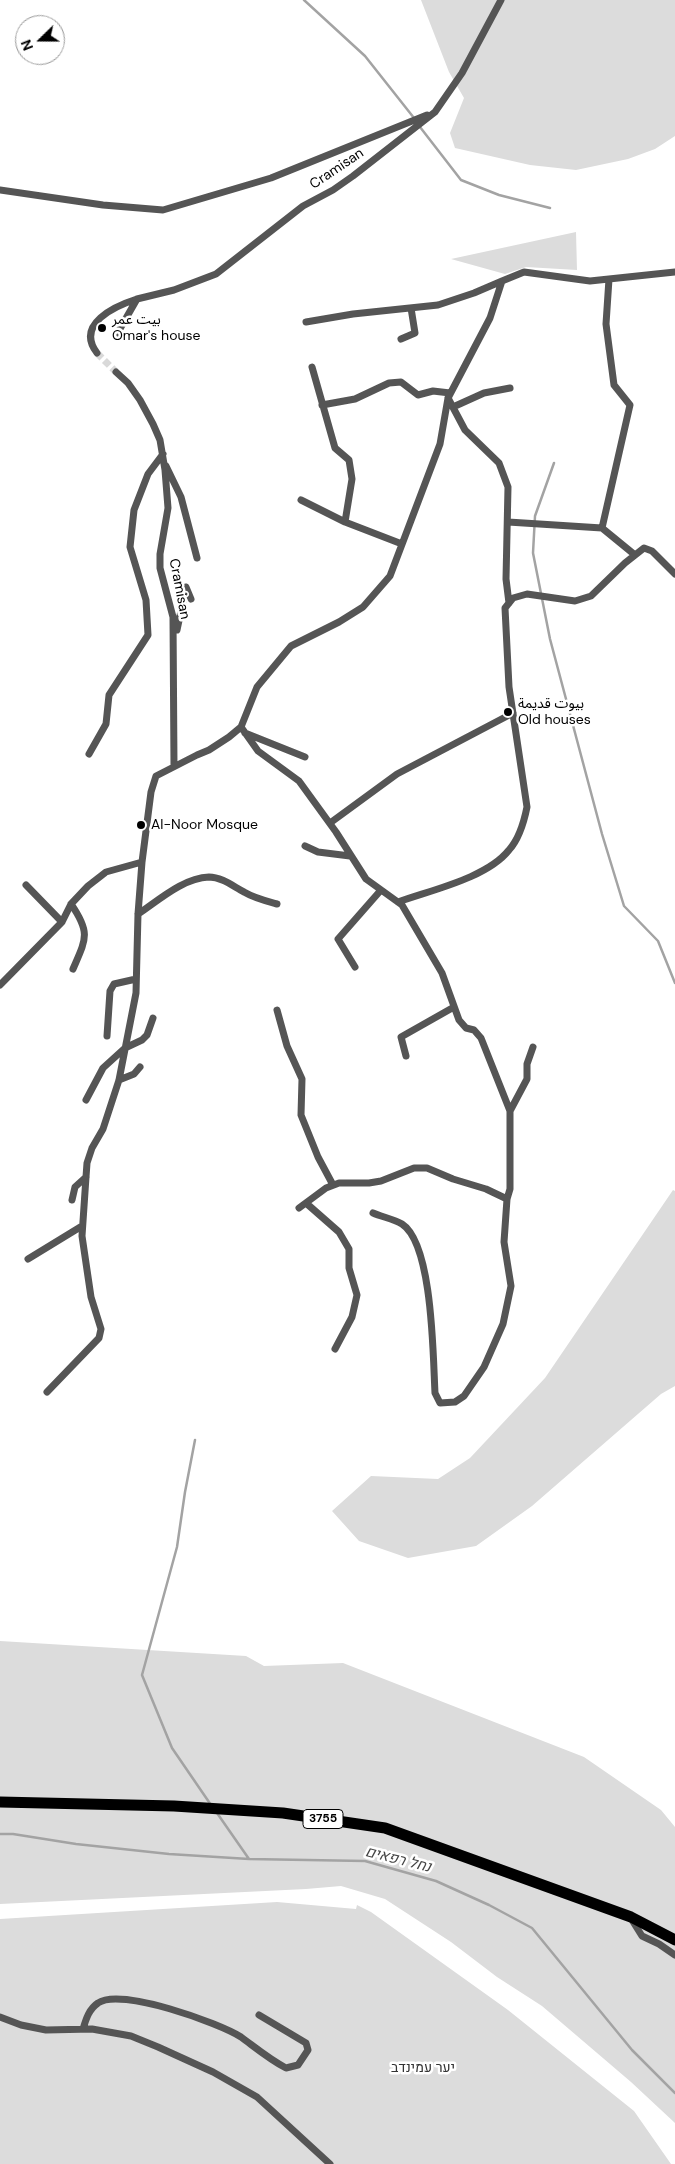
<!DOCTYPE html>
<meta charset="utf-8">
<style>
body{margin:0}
#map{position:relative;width:675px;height:2164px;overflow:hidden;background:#fff;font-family:"DM Sans",sans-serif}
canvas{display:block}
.north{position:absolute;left:15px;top:15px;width:50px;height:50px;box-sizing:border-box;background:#fff;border:1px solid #999;border-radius:50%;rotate:248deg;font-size:14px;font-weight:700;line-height:20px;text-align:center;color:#000}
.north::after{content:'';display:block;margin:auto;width:18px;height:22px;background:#000;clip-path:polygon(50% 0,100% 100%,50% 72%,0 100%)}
</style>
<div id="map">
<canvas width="675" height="2164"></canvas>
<div class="north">N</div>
</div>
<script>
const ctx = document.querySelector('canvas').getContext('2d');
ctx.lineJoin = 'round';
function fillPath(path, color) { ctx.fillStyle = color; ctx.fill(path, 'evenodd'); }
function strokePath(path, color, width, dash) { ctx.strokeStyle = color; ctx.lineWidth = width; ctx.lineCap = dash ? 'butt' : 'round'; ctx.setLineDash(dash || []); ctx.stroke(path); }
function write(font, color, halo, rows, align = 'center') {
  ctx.font = font + ' "DM Sans","Noto Sans Arabic",Heebo,sans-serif'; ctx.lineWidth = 5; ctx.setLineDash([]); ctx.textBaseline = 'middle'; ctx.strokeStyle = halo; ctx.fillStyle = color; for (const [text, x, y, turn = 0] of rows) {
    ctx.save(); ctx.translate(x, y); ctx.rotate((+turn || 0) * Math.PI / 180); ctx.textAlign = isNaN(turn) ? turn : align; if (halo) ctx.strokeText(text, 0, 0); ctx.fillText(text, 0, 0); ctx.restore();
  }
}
fillPath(new Path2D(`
 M421 0H675V136L655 149 628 159 576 170 530 165 455 148 450 133 464 98 449 72Z
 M576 232 577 270 526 267 505 274 451 259Z
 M673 1190 675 1191V1386L661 1394 532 1506 476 1546 408 1558 359 1541 332 1511 371 1476 438 1479 470 1458 545 1378Z
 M0 1641 246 1656 264 1666 343 1663 584 1757 661 1810 675 1827V2123L631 2082 542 2006 497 1977 451 1942 385 1899 341 1886 306 1889 0 1904Z
 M277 1902 356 1909 357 1905 371 1912 508 2010 634 2111 671 2164H0V1919Z`), '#dcdcdc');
strokePath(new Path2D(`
 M304 0 365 56 414 118
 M420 127 461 180 499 195 550 208
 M554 463 535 516 533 553 550 639 602 834 624 906 658 941 675 983
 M195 1440 185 1492 177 1547 142 1675 172 1748 211 1805
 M217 1813 249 1859
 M0 1834H13L76 1844 169 1854 249 1859 365 1861 436 1881 489 1905 532 1928 632 2050 675 2093`), '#a3a3a3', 2.5);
strokePath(new Path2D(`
 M97 353 116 372`), '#d9d9d9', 7, [7, 3.5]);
strokePath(new Path2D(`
 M0 190 103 205 163 210 271 178 427 115
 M306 322 353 314 438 305 474 293 502 281
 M117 334 137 299 174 290 216 274 303 206 333 190 353 176 435 112 462 73 501 0
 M401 339 415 333 411 308
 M97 353C75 324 115 306 137 299
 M312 367 335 448 349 460 352 479 345 522
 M116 372 128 383 140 400 153 424 160 440 165 470 168 508 160 554V568L173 617 174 766
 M448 398 465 430 499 463 508 487 506 579 509 603
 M322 405 355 399 389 383 401 382 418 395 433 391 450 393
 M453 407 484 393 510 388
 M166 466 181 497 197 558
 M301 500 345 522 402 544
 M508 522 602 528 635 555
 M602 528 630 405 614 385 606 324 609 279
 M177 630 186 587 191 599
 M241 727 258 751 299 781 336 832 366 879 402 905 442 973 459 1020 466 1028 474 1030 481 1038 510 1111V1189L507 1199 504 1242 511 1286 503 1324 484 1367 464 1396 455 1402 440 1403 435 1393C433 1358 433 1244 402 1224 394 1219 382 1217 373 1213
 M245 733 305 757
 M89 754 106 724 109 695 148 635 146 600 130 547 134 510 148 474 163 454
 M330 823 397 774 513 713
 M305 846 318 852 350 856
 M26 885 62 922
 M398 902C431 890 487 878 509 850 519 839 524 822 527 807L509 687 505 608 513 598 527 594 575 601 591 596 625 563 644 548 652 551 675 574
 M71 904C91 933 86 939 73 969
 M138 914C159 900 183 878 209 877 222 877 234 887 244 892 254 898 266 901 277 904
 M355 967 338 939 381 890
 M0 985 62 922 71 904 88 886 106 872 142 862 151 792 156 776 197 755 209 750 229 737 241 727 257 687 291 646 339 622 363 607 390 576 440 444 448 398 490 318 502 281 524 272 590 281 675 272
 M277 1010 287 1046 302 1079 301 1115 318 1157 333 1185
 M107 1036 110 991 114 984 136 979
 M406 1056 401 1037 454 1007
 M119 1080 134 1074 140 1067
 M86 1100 103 1068 125 1048 142 1040 147 1035 153 1018
 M510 1111 527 1079V1064L533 1047
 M72 1200 75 1187 86 1177
 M306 1203 339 1232 349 1249V1268L357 1295 352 1317 335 1349
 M299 1208 326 1188 339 1183H369L381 1181 414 1168H427L453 1179 486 1189 507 1199
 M28 1259 82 1226
 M47 1392 99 1338 101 1329 91 1297 82 1236 86 1177 87 1163 92 1148 103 1129 119 1080 136 993 138 914 142 862
 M632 1920 642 1936 659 1944 675 1955
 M0 2017 21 2025 46 2030 92 2029 131 2036 158 2047 213 2072 257 2097 330 2164
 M83 2029C86 2019 89 2009 98 2003 120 1987 219 2023 241 2037 256 2048 269 2059 286 2068L298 2065 308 2050 306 2043 259 2015`), '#555', 7);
strokePath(new Path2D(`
 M0 1802 174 1806 283 1813 385 1828 631 1917 675 1940`), '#000', 11);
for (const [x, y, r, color] of [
 [102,328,5,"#000"],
 [508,712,5,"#000"],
 [141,825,5,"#000"]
]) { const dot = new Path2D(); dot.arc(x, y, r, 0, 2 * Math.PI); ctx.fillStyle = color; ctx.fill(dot); strokePath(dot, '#fff', 2); }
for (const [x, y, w] of [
 [323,1819,40]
]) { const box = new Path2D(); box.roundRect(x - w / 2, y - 9.5, w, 19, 4); ctx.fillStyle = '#fff'; ctx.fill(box); strokePath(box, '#000', 1); }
write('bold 12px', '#000', null, [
 ["3755",323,1819]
]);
write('14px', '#000', '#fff', [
 ["Cramisan",337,169,-34],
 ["Cramisan",179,589,79]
]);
write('14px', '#000', '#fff', [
 ["بيت عمر",112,320],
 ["Omar's house",112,336],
 ["بيوت قديمة",518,704],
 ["Old houses",518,720],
 ["Al-Noor Mosque",151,825]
], 'left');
write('14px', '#333', '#fff', [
 ["יער עמינדב",423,2068]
]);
write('italic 15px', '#444', '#fff', [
 ["נחל רפאים",398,1860,14]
]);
</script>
